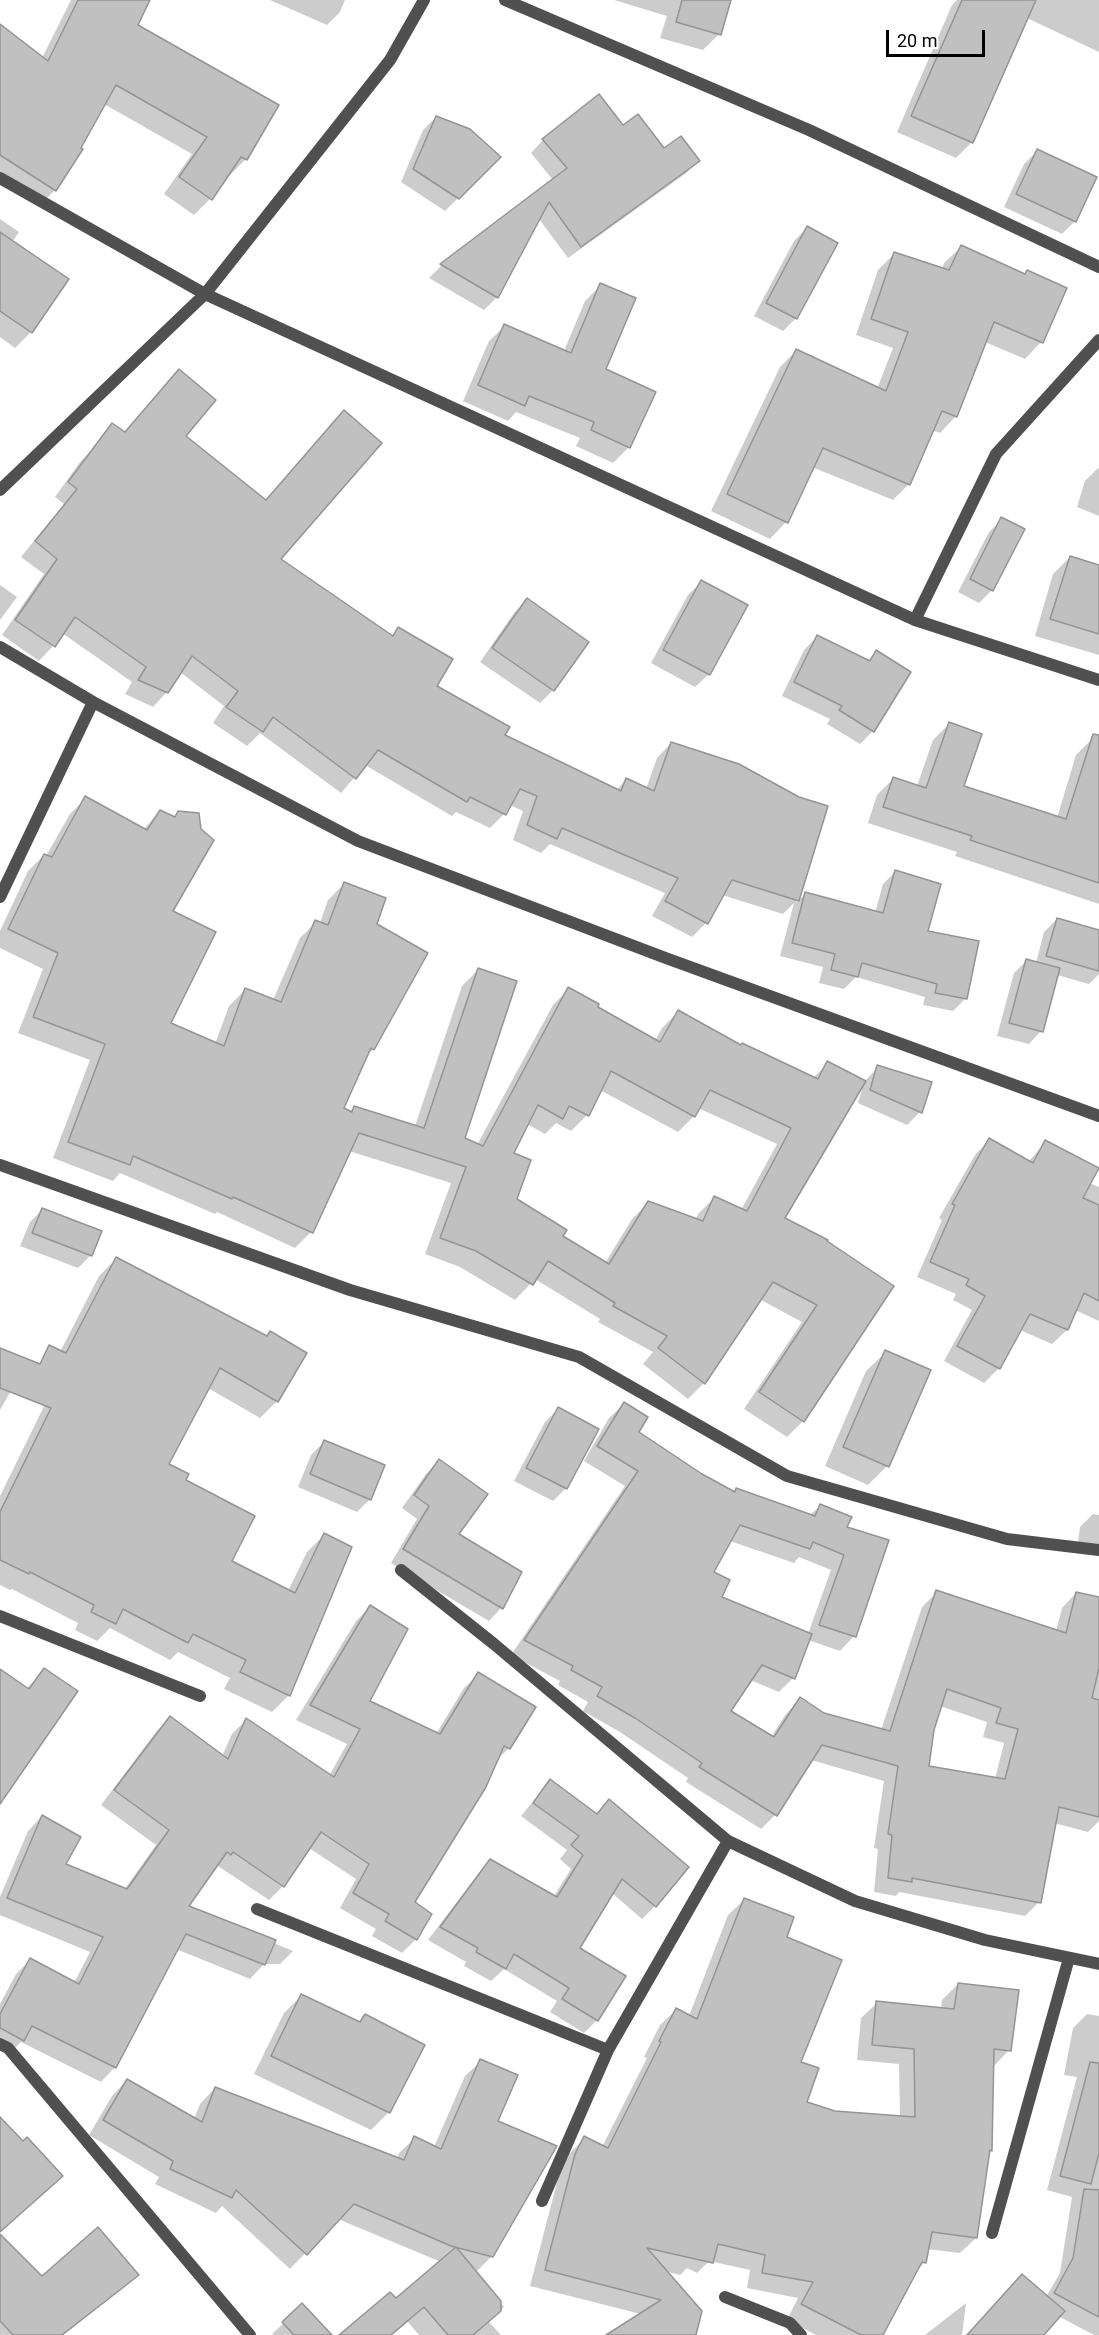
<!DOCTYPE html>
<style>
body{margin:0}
#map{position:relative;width:1099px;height:2335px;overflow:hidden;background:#fff;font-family:Roboto,sans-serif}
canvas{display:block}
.scale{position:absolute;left:886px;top:30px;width:99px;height:27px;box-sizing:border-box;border:3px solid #000;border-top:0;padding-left:8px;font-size:18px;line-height:21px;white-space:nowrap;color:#000;-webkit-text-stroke:4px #fff;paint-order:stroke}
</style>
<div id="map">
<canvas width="1099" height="2335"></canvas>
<div class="scale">20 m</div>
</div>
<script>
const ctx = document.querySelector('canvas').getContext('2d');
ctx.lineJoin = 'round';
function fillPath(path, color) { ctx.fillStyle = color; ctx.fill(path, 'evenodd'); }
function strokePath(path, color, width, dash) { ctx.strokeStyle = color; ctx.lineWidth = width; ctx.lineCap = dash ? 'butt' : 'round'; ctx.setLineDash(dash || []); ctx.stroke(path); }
fillPath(new Path2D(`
 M71 0H149L136 25 277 105 246 159 229 176 227 174 210 199 194 215 164 194 192 154 104 104 55 190 39 206 0 181V28L42 58Z
 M270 0H345L340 12 327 25Z
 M614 0H729L719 34 703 50 660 38 667 16Z
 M957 0H1099V52L1027 18 972 142 956 158 897 132 952 5Z
 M436 117 499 157 445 211 401 182 423 130Z
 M623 127 663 150 698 161 685 174 568 258 539 219 497 297 484 310 429 278 441 266 553 180 531 153 543 140Z
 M1037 151 1075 221 1062 234 1004 207 1024 164Z
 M0 219 19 232 12 242 31 332 15 348 0 337Z
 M807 228 796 318 783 331 754 316 794 241Z
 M961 247 1024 275 1065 289 1041 342 1025 359 985 342 956 416 940 433 932 430 909 484 893 500 812 467 786 522 770 539 711 511 780 367 796 351 877 389 893 348 856 335 878 270 894 254 942 269 944 263Z
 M601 285 604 369 629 447 613 463 576 446 580 438 516 412 508 421 463 401 489 341 505 326 564 351 585 301Z
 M165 386 184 436 265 501 344 412 279 560 391 636 398 629 435 686 503 736 616 790 626 780 646 789 657 758 671 743 798 798 826 807 796 903 806 893 875 913 883 884 895 872 926 932 966 998 953 1011 923 1005 925 997 856 977 844 989 819 983 823 967 780 956 794 903 783 914 722 895 706 923 692 937 652 916 665 893 550 844 541 853 513 840 523 811 510 805 504 814 490 828 456 812 452 816 365 765 341 793 260 733 247 746 213 723 224 706 180 672 167 692 153 707 125 694 132 682 62 633 53 646 39 661 2 635 44 574 21 557 64 504 55 497 80 462 95 447 124 434Z
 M1098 468 1099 469V516L1077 507 1085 481Z
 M1002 519 992 590 979 603 958 592 989 532Z
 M1070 557 1099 566V655L1035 636 1053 574Z
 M701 582 746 606 708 675 695 687 651 663 688 595Z
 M0 585 17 597 0 620Z
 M527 600 587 642 553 690 540 703 480 662 514 613Z
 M817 637 867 661 876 652 873 731 860 744 827 724 830 719 782 696 804 650Z
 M949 724 963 787 1057 818 1076 755 1092 739 1099 741V904L955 856 957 852 868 823 877 795 893 779 917 786 933 740Z
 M86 798 143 830 160 811 173 818 179 812 171 912 169 1024 215 1044 229 1006 245 990 273 1000 300 938 316 922 320 923 328 900 344 884 375 925 373 1049 367 1055 342 1109 349 1112 354 1108 415 1126 462 986 478 970 463 1138 477 1145 553 1005 569 989 596 1007 655 1041 662 1028 678 1012 741 1046 813 1078 828 1063 864 1082 878 1067 920 1112 907 1125 858 1103 863 1086 783 1219 825 1240 803 1421 787 1437 744 1409 802 1322 761 1300 704 1383 688 1399 643 1364 653 1352 598 1322 600 1319 535 1279 515 1300 460 1267 425 1254 451 1183 349 1151 311 1232 295 1248 217 1212 215 1214 120 1173 113 1181 53 1158 90 1060 18 1033 43 969 0 948V931L28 871 44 855 46 856 70 814ZM600 1090 678 1132 694 1116 698 1108 777 1144 741 1210 714 1198 698 1214 696 1219 648 1203 632 1219 605 1263 561 1236 515 1200 512 1154 527 1124 545 1134 556 1123 571 1131 587 1115Z
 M1057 919 1099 931V974L1089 984 1057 975 1041 1031 1029 1044 997 1036 1014 973 1027 960 1036 963 1044 932Z
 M989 1140 1028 1162 1046 1142 1089 1183 1099 1187V1321L1075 1310 1067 1330 1052 1344 1020 1330 999 1368 984 1383 944 1361 972 1310 953 1300 956 1294 917 1277 942 1220 939 1218 975 1155Z
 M43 1209 91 1255 78 1268 20 1246 30 1222Z
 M116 1259 277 1401 260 1418 208 1388 167 1465 184 1481 230 1561 288 1591 307 1552 324 1535 289 1695 272 1712 224 1689 230 1678 178 1652 170 1660 110 1628 97 1641 75 1630 78 1623 12 1589 10 1590 0 1585V1496L50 1394 41 1389 99 1276Z
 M0 1349 28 1361 0 1410Z
 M886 1352 887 1466 868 1485 825 1466 866 1371Z
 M624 1404 637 1432 701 1475 734 1493 737 1490 810 1515 820 1506 845 1528 854 1636 840 1651 808 1640 793 1678 779 1692 750 1680 729 1712 771 1737 786 1714 800 1699 824 1714 881 1730 922 1607 937 1592 1056 1631 1062 1608 1076 1593 1099 1599V1821L1088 1832 1054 1823 1039 1902 1025 1916 899 1892 896 1896 874 1892 878 1849 874 1848 884 1781 811 1760 775 1815 761 1829 686 1782 688 1778 620 1732 583 1711 588 1702 558 1685 560 1681 511 1655 625 1486 584 1461 609 1418ZM730 1541 794 1563 799 1557 831 1570 808 1634 720 1598 712 1573ZM940 1706 987 1722 983 1737 1004 1743 995 1779 927 1767 933 1730Z
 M558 1409 597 1429 566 1488 553 1501 514 1481 545 1422Z
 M324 1442 370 1499 357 1512 298 1487 311 1455Z
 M439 1461 457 1534 520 1573 501 1608 489 1621 391 1563 417 1519 402 1508 426 1474Z
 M1093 1514 1099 1515V1553L1077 1551 1080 1527Z
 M370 1607 368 1702 436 1734 464 1688 479 1674 534 1708 509 1748 496 1761 413 1903 416 1939 402 1953 372 1936 376 1929 340 1908 356 1879 309 1848 283 1886 269 1900 218 1866 187 1907 293 1951 280 1964H264L250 1979 176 1949 115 2067 101 2082 21 2042 9 2054 0 2049V2004L16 1974 30 1960 74 1983 90 1952 0 1915V1897L28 1831 42 1816 64 1865 124 1890 156 1845 101 1805 156 1732 170 1718 222 1756 232 1734 246 1720 329 1776 347 1744 296 1720 356 1621Z
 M44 1670 0 1802V1671L26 1689Z
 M550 1781 596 1815 609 1801 655 1906 642 1919 612 1893 578 1948 597 2020 584 2033 550 2012 557 2001 504 1969 491 1981 464 1966 466 1962 428 1940 478 1874 491 1861 554 1896 571 1869 560 1859 567 1850 521 1816Z
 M744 1900 785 1938 799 2063 805 2103 834 2113 900 2117 899 2064 857 2060 861 2018 877 2003 941 2009 942 2000 958 1984 1009 2050 994 2066 991 2150 988 2153 976 2238 960 2253 927 2249 925 2262 914 2273 881 2335H816L787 2320 798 2298 747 2288 750 2270 709 2261 697 2273 687 2268 680 2275 665 2271 694 2335H609L641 2314 530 2286 560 2171 569 2154 585 2138 602 2147 647 2058 644 2057 660 2025 676 2010 689 2016 728 1915Z
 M301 1996 358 2023 365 2016 389 2112 371 2130 254 2074 284 2013Z
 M1087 2014 1099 2016V2335H1094L1058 2316 1042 2335H967L1022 2276 1046 2297 1060 2273 1072 2197 1047 2190 1077 2077 1064 2075 1073 2028Z
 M481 2061 496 2122 492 2256 475 2273 504 2307 489 2322 501 2335H419L408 2322 392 2335H342L396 2300 441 2262 338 2219 290 2269 222 2206 216 2213 155 2184 159 2177 89 2135 112 2096 127 2080 194 2119 200 2104 215 2088 397 2159 399 2153 415 2138 434 2147 465 2076Z
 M0 2237 42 2278 137 2274 122 2289 63 2335H0Z
 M966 2303 962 2335H925Z
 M302 2306 330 2335H274L272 2334Z`), '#0003');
const building = new Path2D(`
 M78 0H150L138 25 279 105 247 160 241 157 212 200 179 177 207 137 116 85 81 148 83 149 56 191 0 155V24L48 61Z
 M682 0H731L721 35 676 22Z
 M962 0H1036L973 143 911 116Z
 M599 94 623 125 638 114 664 148 681 136 700 161 581 247 549 202 498 298 440 264 567 168 542 139Z
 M436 116 470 129 501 157 459 199 413 169Z
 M1037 149 1097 177 1076 222 1016 194Z
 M807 226 838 243 797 319 766 303Z
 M0 232 69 279 32 333 0 311Z
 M961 245 1025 274 1027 270 1067 288 1043 343 994 322 957 417 942 411 910 485 823 448 788 523 727 494 796 349 886 391 908 332 871 319 894 252 949 270Z
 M600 283 636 298 606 369 656 392 630 448 591 430 594 422 529 396 525 406 478 385 504 324 571 353Z
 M179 369 216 400 186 436 266 500 344 410 382 443 281 559 393 636 398 627 453 659 437 686 510 727 505 735 621 791 626 778 654 791 671 742 739 764 799 797 828 806 799 901 732 880 708 924 665 901 678 878 562 828 557 839 527 825 537 796 520 789 506 815 470 797 467 802 378 750 356 779 273 717 263 732 226 707 238 691 192 656 168 693 138 680 146 667 75 617 55 647 15 620 57 559 35 541 77 489 68 482 112 423 125 432Z
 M1001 517 1025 529 993 591 970 579Z
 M1070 556 1099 565V634L1050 619Z
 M701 580 748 605 710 675 663 650Z
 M527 598 589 642 554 691 492 648Z
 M817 635 870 661 876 650 911 672 874 732 839 710 842 706 794 682Z
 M949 722 982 734 964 786 1066 819 1093 734 1099 735V883L970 840 972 836 883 807 893 777 926 788Z
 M85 796 147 830 160 810 175 817 178 811 199 813 201 829 214 840 173 911 216 932 171 1023 224 1046 245 988 281 1002 315 920 328 925 344 882 386 898 377 924 428 953 374 1050 371 1048 344 1108 352 1112 354 1106 424 1128 478 968 517 981 465 1138 483 1146 568 987 599 1004 598 1007 660 1042 678 1010 741 1045 742 1043 818 1079 827 1061 866 1081 785 1218 828 1240 827 1241 894 1286 804 1422 759 1392 817 1305 773 1282 705 1384 658 1348 667 1336 613 1306 615 1303 548 1261 533 1285 476 1251 440 1238 466 1167 359 1133 313 1233 233 1197 232 1199 133 1156 130 1165 68 1142 105 1044 33 1017 58 953 8 929 44 854 52 857ZM611 1071 695 1117 710 1090 791 1128 747 1211 714 1196 703 1221 648 1201 609 1264 563 1236 567 1230 517 1199 531 1160 514 1153 538 1105 563 1119 569 1106 589 1116Z
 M895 870 941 884 928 931 979 941 967 999 935 993 937 984 862 963 858 977 831 970 835 954 792 943 805 892 883 913Z
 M1057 918 1099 930V971L1046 956Z
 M1026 959 1060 968 1043 1032 1009 1023Z
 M877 1065 932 1082 922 1113 870 1090Z
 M989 1138 1033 1163 1045 1140 1099 1168 1083 1198 1099 1205V1301L1084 1293 1068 1330 1030 1314 1000 1369 957 1346 985 1296 966 1285 969 1279 930 1262 955 1205 952 1204Z
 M42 1208 102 1231 92 1256 32 1233Z
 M116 1257 267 1336 270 1331 307 1353 278 1402 220 1368 169 1464 189 1474 186 1480 255 1516 232 1561 295 1593 324 1533 352 1547 290 1696 240 1672 246 1660 193 1634 188 1643 123 1609 116 1624 91 1612 94 1605 30 1572 29 1574 0 1560V1512L51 1408 0 1388V1348L40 1364 49 1345 66 1353Z
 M885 1350 931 1370 889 1467 843 1447Z
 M624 1402 648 1417 639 1432 702 1474 735 1492 736 1488 815 1516 820 1504 852 1517 847 1527 889 1540 856 1637 819 1625 844 1555 813 1542 810 1549 740 1525 714 1572 730 1580 722 1597 812 1634 795 1679 762 1665 731 1711 774 1737 800 1697 824 1713 890 1731 936 1590 1066 1633 1076 1592 1099 1597V1668L1092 1698 1099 1700V1817L1059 1807 1041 1903 912 1878V1882L888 1878 892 1835 888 1834 898 1766 822 1745 777 1816 699 1767 702 1763 635 1718 597 1696 602 1687 571 1670 573 1666 524 1640 638 1471 597 1446ZM947 1689 1001 1708 996 1723 1018 1729 1005 1779 929 1766 934 1730Z
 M558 1407 599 1429 567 1489 526 1468Z
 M324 1440 385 1465 371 1500 310 1474Z
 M439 1459 488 1494 459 1534 522 1572 503 1609 403 1549 429 1506 414 1495Z
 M370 1605 408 1629 370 1701 440 1734 478 1672 536 1707 510 1749 504 1746 486 1787 415 1902 432 1914 417 1940 385 1921 389 1914 353 1893 369 1864 321 1832 284 1887 233 1852 231 1855 227 1852 189 1906 276 1940 265 1965 186 1934 116 2068 32 2026 24 2041 0 2028V2014L30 1958 79 1984 103 1937 7 1898 42 1815 81 1837 66 1864 127 1889 169 1830 114 1790 170 1716 228 1759 246 1718 334 1777 360 1729 310 1705Z
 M44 1668 78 1691 0 1804V1669L29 1689Z
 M550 1779 597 1814 609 1799 689 1867 656 1907 622 1879 580 1948 626 1976 598 2021 562 1999 569 1988 514 1954 506 1969 476 1952 478 1948 440 1927 490 1859 557 1897 583 1855 571 1845 579 1836 533 1803Z
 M744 1898 794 1917 787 1937 842 1960 801 2062 819 2068 807 2102 835 2111 915 2117 914 2049 872 2045 876 2001 954 2009 958 1983 1019 1990 1011 2051 994 2049 992 2151 990 2150 977 2238 932 2232 926 2263 922 2262 883 2335H861L801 2304 813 2282 762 2273 765 2255 718 2244 713 2263 647 2248 702 2311 696 2335H606L661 2300 545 2270 575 2154 584 2136 608 2148 661 2042 659 2041 676 2008 697 2019Z
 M301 1994 360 2022 365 2014 425 2045 390 2113 271 2056Z
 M480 2059 518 2075 498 2121 557 2146 493 2257 451 2246 354 2204 307 2255 236 2190 232 2198 170 2169 173 2161 103 2120 127 2079 202 2122 215 2087 404 2160 414 2136 441 2149Z
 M1090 2062 1099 2063V2153L1091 2184 1060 2176Z
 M0 2117 23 2141 27 2137 63 2176 0 2232Z
 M1084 2189 1099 2190V2317L1054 2293 1073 2258Z
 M98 2227 139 2275 62 2335H13L0 2321V2234L42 2276Z
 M456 2247 501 2301V2311L473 2335H448L424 2307 391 2335H339L390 2292 396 2298Z
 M1022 2274 1065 2311 1044 2335H967Z
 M302 2303 332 2335H294L282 2322Z`);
fillPath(building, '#c0c0c0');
strokePath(building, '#949494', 1.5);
strokePath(new Path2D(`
 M505 0 809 130 1099 267
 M0 178 205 294 915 620 1099 680
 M0 490 205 294 390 60 424 0
 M915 620 996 454 1099 340
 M0 647 93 702 358 841 663 957 1099 1116
 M0 897 93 702
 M0 1165 350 1290 579 1357 787 1476 1007 1539 1099 1550
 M401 1570 494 1644 728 1841 855 1901 985 1940 1099 1964
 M0 1616 200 1696
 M257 1909 608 2050
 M0 2044 8 2048 250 2335
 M542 2201 608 2050 728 1841
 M992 2233 1069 1958
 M725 2297 790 2323 801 2335`), '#505050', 12);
</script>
